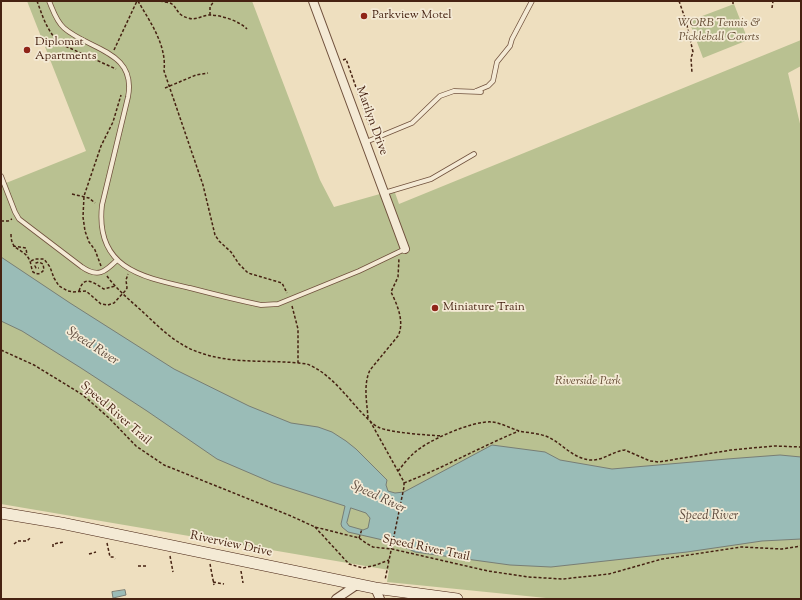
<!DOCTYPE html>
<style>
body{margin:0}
#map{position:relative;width:802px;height:600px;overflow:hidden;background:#eedfbf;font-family:"Sorts Mill Goudy",serif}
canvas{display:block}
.frame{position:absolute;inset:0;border:2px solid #462212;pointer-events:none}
</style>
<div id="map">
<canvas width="802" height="600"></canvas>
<div class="frame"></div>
</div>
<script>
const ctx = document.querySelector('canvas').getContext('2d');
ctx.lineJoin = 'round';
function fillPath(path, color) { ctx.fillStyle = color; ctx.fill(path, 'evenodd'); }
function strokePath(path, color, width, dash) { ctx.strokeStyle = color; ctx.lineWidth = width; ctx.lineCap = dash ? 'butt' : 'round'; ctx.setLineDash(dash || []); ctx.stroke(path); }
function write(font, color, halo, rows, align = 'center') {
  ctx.font = font + ' "Sorts Mill Goudy",serif'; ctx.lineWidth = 3.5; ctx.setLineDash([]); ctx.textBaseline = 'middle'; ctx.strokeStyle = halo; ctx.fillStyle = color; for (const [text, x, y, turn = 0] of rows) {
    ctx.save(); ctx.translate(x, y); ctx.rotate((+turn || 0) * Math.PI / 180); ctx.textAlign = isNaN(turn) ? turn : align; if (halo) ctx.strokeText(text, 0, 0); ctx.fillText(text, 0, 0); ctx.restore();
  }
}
fillPath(new Path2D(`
 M27 1H252L320 180 334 207 394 190 399 204 801 40V66L788 73 801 128V599H556L387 582 389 570 1 504V185L86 151Z
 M734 4 748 40 703 58 689 21Z`), '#b9c191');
const water = new Path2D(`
 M1 257 70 303 174 369 249 406 291 423 318 427 332 432 346 441 356 449 387 480 386 485 388 491 395 493 404 492 492 445 545 452 560 460 612 469 727 459 780 455 801 457V539L762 541 687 552 551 567 510 565 415 552 396 543 348 532 342 527 341 524 345 506 273 483 217 459 147 411 81 368 22 331 1 321ZM351 508 366 513 370 518 368 528 363 530 349 526 347 523Z
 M125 590 126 595 113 598 112 592Z`);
fillPath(water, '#9abcb7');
strokePath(water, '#787e75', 1);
const lane = new Path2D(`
 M49 1C53 10 56 21 64 28 89 50 137 51 128 97L102 205C95 268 141 277 190 288 213 294 237 300 261 305L278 304 359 271 405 249
 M476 91 488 86 493 81 497 62 510 46 512 39 532 1
 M366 142 412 123 440 96 454 91 481 92
 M1 176 15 212 19 219 82 267C98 278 105 272 117 260
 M384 193 431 179 474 154`);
const street = new Path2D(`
 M313 1 405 249
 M375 588 380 599
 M336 599 358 584`);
const secondary = new Path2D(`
 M1 513 61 523 375 588 457 599`);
strokePath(lane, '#70513d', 5.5);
strokePath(street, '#70513d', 10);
strokePath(secondary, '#462212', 12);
strokePath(new Path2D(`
 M37 1C43 17 48 35 63 45L116 69
 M138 1C150 22 167 45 164 71L203 185 215 235 219 241 231 252 239 264 248 273 282 283 287 293
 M160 1C163 2 169 2 172 4 178 9 177 15 188 18 196 21 202 15 210 15 221 15 239 21 247 29
 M679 1 686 21 693 52 691 58 692 73
 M733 4V1
 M772 8 773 1
 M210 15V7L214 1
 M114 50 137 1
 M343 60 346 59 369 124 368 125
 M165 88 196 75 208 73
 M72 194 89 198 95 203
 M1 221H8L12 219
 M11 234C11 252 22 247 29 259 31 262 31 268 33 272 38 275 40 274 44 270L43 264 39 262 36 263 35 266 36 268H39
 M13 246 26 248 27 255
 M31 261 35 259H44L50 267 54 278 59 286 68 291 73 292 86 291 101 304 108 305 114 303 125 291 127 288 126 280 128 274
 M101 266 95 250 89 242 85 231 83 217 84 196 101 146 113 122 121 95
 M107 276C117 290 131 301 144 313 161 329 178 346 201 353 235 365 273 359 307 364 330 373 346 396 362 413 367 418 372 424 378 427 390 433 428 435 442 436
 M79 291C84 274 94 283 104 289L115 286
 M292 306 298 329V363
 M1 350 34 365 83 395 109 418 136 446 164 465 291 516 315 527 359 538 366 543 373 547 392 549 488 571 528 577 563 579 609 574 662 559 741 547 782 549 801 546
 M368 418C367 402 363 385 370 370L398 336C405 322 397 304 391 292L398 277 399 258
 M370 421 404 482V487L385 580
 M398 471C403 465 408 458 414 453 428 440 474 420 492 422 501 423 510 428 519 431 528 433 539 433 548 437 563 444 572 458 590 460 603 461 613 451 625 450L650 461 659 462 731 450 774 446 801 447
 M404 483C443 468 480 447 519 431
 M315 527 349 564 363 568 376 565 389 560
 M359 538 362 529
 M107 543 110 557H113L115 559
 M14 544 18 541H27L30 538
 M53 547V544L64 542
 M89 554 96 552
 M170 556 173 572
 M210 564 214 585
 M138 566H148
 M241 571 243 583
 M213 582 224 584`), '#462212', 1.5, [3, 2]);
strokePath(lane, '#f4ead5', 4);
strokePath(street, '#f4ead5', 8);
strokePath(secondary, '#f4ead5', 11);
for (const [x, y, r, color] of [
 [364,16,4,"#8f2418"],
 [27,50,4,"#8f2418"],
 [435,308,4,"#8f2418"]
]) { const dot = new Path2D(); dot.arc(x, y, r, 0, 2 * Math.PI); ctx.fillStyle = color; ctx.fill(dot); strokePath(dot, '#f4ead5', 1.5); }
write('12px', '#462212', '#f4ead5', [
 ["Parkview Motel",372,16],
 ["Diplomat",35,43],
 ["Apartments",35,57],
 ["Miniature Train",443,308]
], 'left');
write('italic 12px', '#634a32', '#f4ead5', [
 ["WORB Tennis &",719,24],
 ["Pickleball Courts",719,38],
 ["Riverside Park",588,382]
]);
write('12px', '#462212', '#f4ead5', [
 ["Marilyn Drive",371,121,70],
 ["Speed River Trail",115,414,41],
 ["Riverview Drive",231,545,12],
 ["Speed River Trail",426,549,12]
]);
write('italic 13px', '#5b483b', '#f4ead5', [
 ["Speed River",92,347,33],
 ["Speed River",378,498,25],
 ["Speed River",709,517]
]);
</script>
